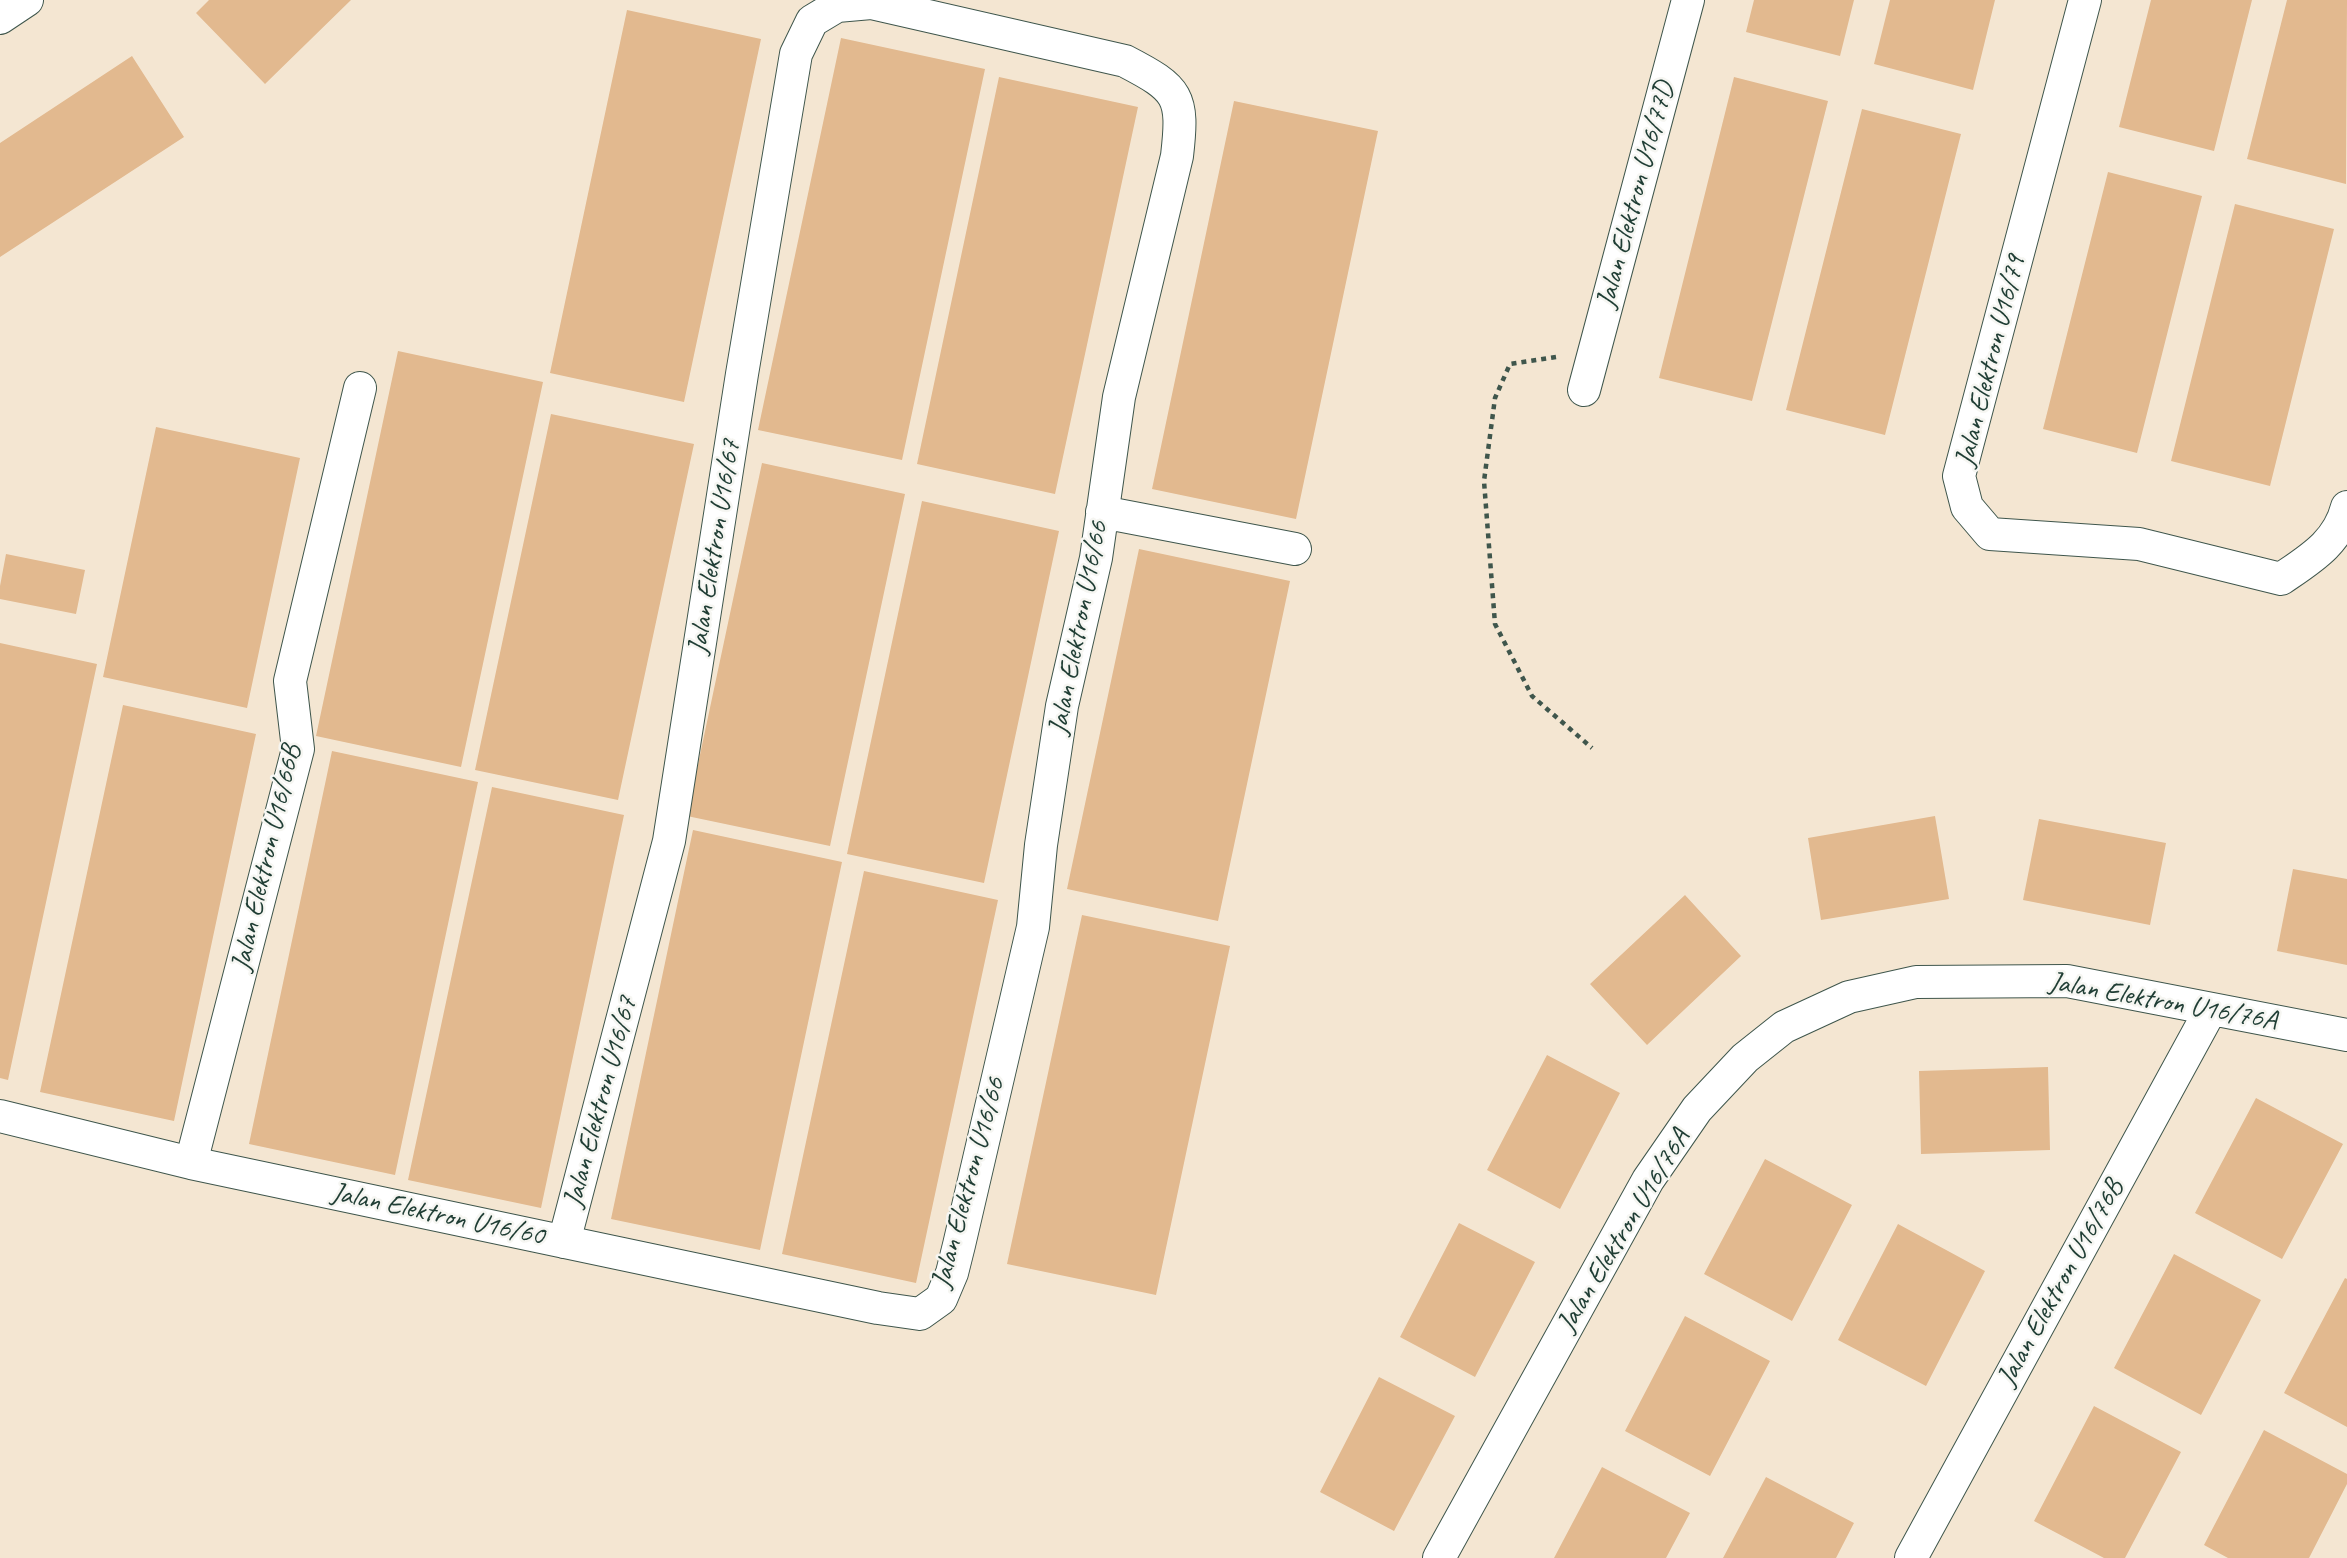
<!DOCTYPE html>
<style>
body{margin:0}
canvas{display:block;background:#f4e6d2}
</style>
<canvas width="2347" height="1558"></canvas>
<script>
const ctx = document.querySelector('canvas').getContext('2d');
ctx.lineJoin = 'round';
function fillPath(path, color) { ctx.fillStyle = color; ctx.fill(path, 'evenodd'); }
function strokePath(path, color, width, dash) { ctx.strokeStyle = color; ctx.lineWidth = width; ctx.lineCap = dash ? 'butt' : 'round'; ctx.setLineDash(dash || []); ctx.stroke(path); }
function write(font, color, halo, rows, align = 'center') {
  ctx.font = font + ' Caveat,sans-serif'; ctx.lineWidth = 5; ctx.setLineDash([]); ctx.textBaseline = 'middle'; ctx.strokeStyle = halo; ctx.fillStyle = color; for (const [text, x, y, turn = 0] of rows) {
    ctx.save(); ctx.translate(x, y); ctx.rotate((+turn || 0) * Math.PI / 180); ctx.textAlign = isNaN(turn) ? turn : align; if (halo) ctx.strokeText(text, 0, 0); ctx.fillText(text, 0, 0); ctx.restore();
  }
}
fillPath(new Path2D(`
 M209 0H351L265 84 196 13Z
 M1754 0H1854L1840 56 1746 32Z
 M1890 0H1995L1973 90 1874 64Z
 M2151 0H2252L2214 151 2119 127Z
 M2287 0H2347L2346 184 2247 159Z
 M627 10 761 39 684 402 550 373Z
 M841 38 985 69 902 460 758 430Z
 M132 56 184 137 0 257V143Z
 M999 77 1138 107 1055 494 917 464Z
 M1734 77 1828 101 1752 401 1659 378Z
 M1234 101 1378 131 1296 519 1152 489Z
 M1862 109 1961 134 1885 435 1786 410Z
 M2108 172 2202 196 2137 453 2043 429Z
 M2235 204 2334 229 2270 486 2171 461Z
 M398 351 543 382 461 767 316 736Z
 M551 414 694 444 618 800 475 770Z
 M156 427 300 458 247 708 103 677Z
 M762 463 905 494 830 846 687 816Z
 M922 501 1059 531 984 883 847 854Z
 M1139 549 1290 581 1218 921 1067 889Z
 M6 554 85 570 76 614 0 599V586Z
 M0 643 97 664 8 1080 0 1078Z
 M123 705 256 734 174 1121 40 1092Z
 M332 751 478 782 395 1175 249 1144Z
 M492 787 624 815 541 1208 408 1180Z
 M1935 816 1949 899 1821 920 1808 838Z
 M2039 819 2166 843 2150 925 2023 900Z
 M693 830 842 862 760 1250 611 1219Z
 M2293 869 2347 879V965L2277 951Z
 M864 871 998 900 916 1283 782 1254Z
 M1685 895 1741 956 1647 1045 1590 984Z
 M1082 915 1230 946 1156 1295 1007 1264Z
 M1547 1055 1620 1093 1560 1209 1487 1170Z
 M2048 1067 2050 1150 1921 1154 1919 1071Z
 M2256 1098 2343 1144 2282 1259 2195 1213Z
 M1765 1159 1852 1205 1792 1321 1704 1274Z
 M1459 1223 1535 1262 1475 1377 1400 1337Z
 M1898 1224 1985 1271 1926 1386 1838 1340Z
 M2174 1254 2261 1300 2201 1415 2114 1368Z
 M2345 1278 2347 1279V1427L2284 1393Z
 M1685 1316 1770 1361 1710 1476 1625 1431Z
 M1379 1377 1455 1416 1394 1531 1320 1492Z
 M2094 1406 2181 1452 2125 1558H2104L2034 1521Z
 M2264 1430 2347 1474V1484L2309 1558H2228L2204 1545Z
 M1602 1467 1690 1513 1666 1558H1554Z
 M1766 1477 1854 1523 1836 1558H1723Z`), '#e2b98f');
const street = new Path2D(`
 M2085 0 1959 476 1967 507 1990 534 2139 544 2281 579C2310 559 2338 543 2347 507
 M0 18 27 0
 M1584 390 1688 0
 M1102 512 1295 549
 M0 1116 191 1163 878 1308 920 1314 941 1299 952 1273 959 1245 1033 927 1041 845 1062 706 1096 558 1119 397 1177 156C1184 96 1179 89 1125 61L871 3 837 6 812 21 796 54 742 374 669 841 564 1242
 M191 1163 298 749 290 681 360 388
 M1439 1558 1648 1180 1697 1109 1745 1058 1784 1027 1849 997 1916 982 2067 981 2347 1035
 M1911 1558 2211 1009`);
strokePath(street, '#3f564c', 34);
strokePath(new Path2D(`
 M1556 357 1510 364 1495 398 1484 481 1495 624 1532 696 1592 748`), '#3f564c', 4.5, [5, 5]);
strokePath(street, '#fff', 32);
write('28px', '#1f3d34', '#f6f6f2', [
 ["Jalan Elektron U16/77D",1636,195,-75],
 ["Jalan Elektron U16/79",1991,361,-76],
 ["Jalan Elektron U16/67",715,547,-81],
 ["Jalan Elektron U16/66",1079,628,-79],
 ["Jalan Elektron U16/66B",267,858,-77],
 ["Jalan Elektron U16/76A",2163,1002,10],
 ["Jalan Elektron U16/67",601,1102,-75],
 ["Jalan Elektron U16/66",969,1183,-75],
 ["Jalan Elektron U16/60",438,1215,12],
 ["Jalan Elektron U16/76A",1624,1231,-59],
 ["Jalan Elektron U16/76B",2061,1283,-61]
]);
</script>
